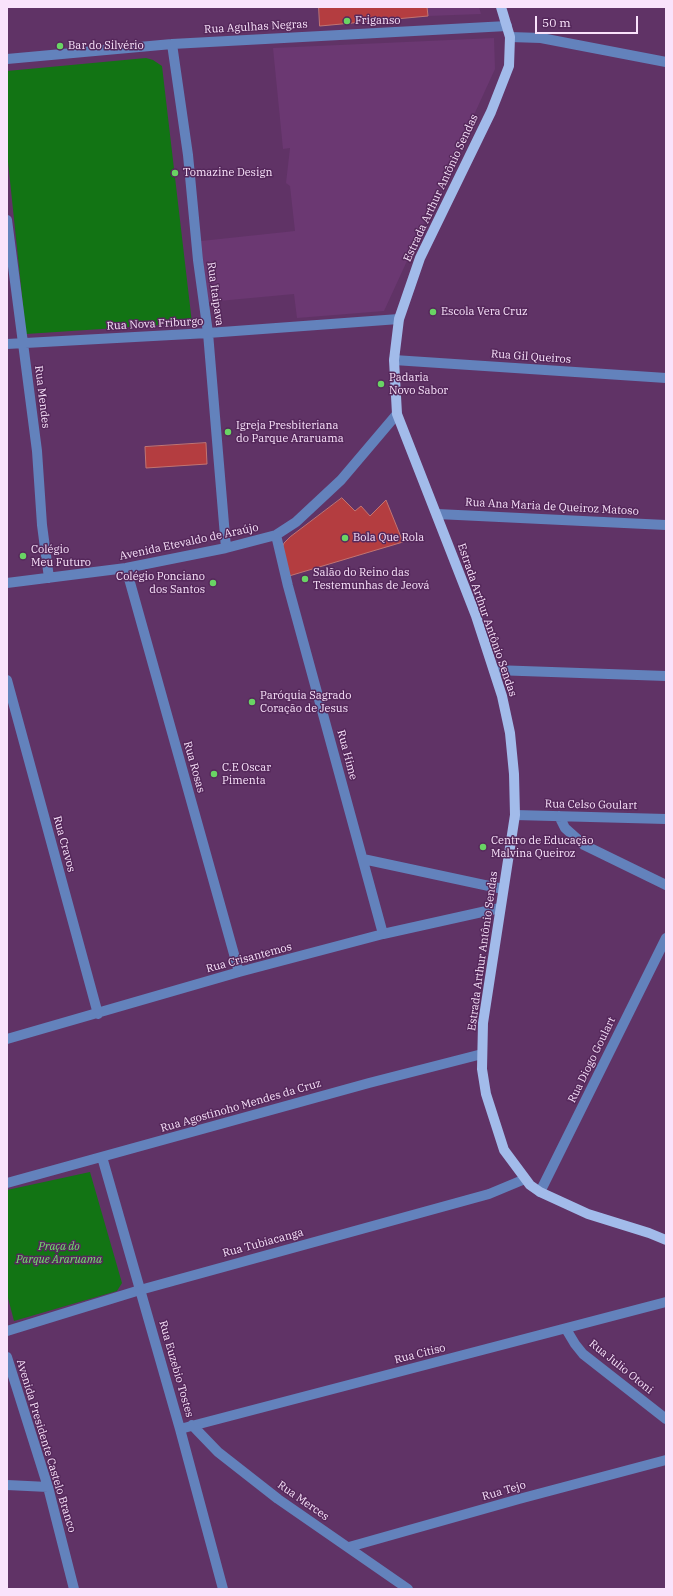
<!DOCTYPE html>
<meta charset="utf-8">
<style>
body{margin:0}
#map{position:relative;width:673px;height:1596px;overflow:hidden;background:#603366;font-family:"IBM Plex Serif",serif}
canvas{display:block}
.frame{position:absolute;inset:0;border:8px solid #f9e3fb;pointer-events:none}
.scale{position:absolute;left:535px;top:16px;width:103px;height:18px;box-sizing:border-box;border:2px solid #f9e3fb;border-top:0;padding-left:5px;font-size:12px;line-height:14px;white-space:nowrap;color:#f9e3fb;-webkit-text-stroke:3px #55285b;paint-order:stroke}
</style>
<div id="map">
<canvas width="673" height="1596"></canvas>
<div class="frame"></div>
<div class="scale">50 m</div>
</div>
<script>
const ctx = document.querySelector('canvas').getContext('2d');
ctx.lineJoin = 'round';
function fillPath(path, color) { ctx.fillStyle = color; ctx.fill(path, 'evenodd'); }
function strokePath(path, color, width, dash) { ctx.strokeStyle = color; ctx.lineWidth = width; ctx.lineCap = dash ? 'butt' : 'round'; ctx.setLineDash(dash || []); ctx.stroke(path); }
function write(font, color, halo, rows, align = 'center') {
  ctx.font = font + ' "IBM Plex Serif",serif'; ctx.lineWidth = 3; ctx.setLineDash([]); ctx.textBaseline = 'middle'; ctx.strokeStyle = halo; ctx.fillStyle = color; for (const [text, x, y, turn = 0] of rows) {
    ctx.save(); ctx.translate(x, y); ctx.rotate((+turn || 0) * Math.PI / 180); ctx.textAlign = isNaN(turn) ? turn : align; if (halo) ctx.strokeText(text, 0, 0); ctx.fillText(text, 0, 0); ctx.restore();
  }
}
fillPath(new Path2D(`
 M427 7H479L481 14 428 16Z
 M494 38 495 69 384 311 297 318 294 294 208 302 201 241 295 231 290 186 286 183 290 148 283 149 273 48Z`), '#6b3872');
fillPath(new Path2D(`
 M146 58 153 60 162 66 192 323 26 334 7 152V71Z
 M90 1172 122 1283 117 1291 14 1321 7 1294V1190Z`), '#127414');
const building = new Path2D(`
 M319 7H427L428 16 320 26Z
 M206 443 207 464 146 468 145 447Z
 M342 498 355 511 361 506 370 516 386 500 403 542 289 576 282 548 284 543 290 537Z`);
fillPath(building, '#b43d40');
strokePath(building, '#c27471', 1);
strokePath(new Path2D(`
 M510 37 541 38 666 62
 M172 44 188 155 198 260 208 333 226 548
 M7 59 172 44 507 26
 M7 220 37 451 42 525 49 578
 M7 344 208 333 399 319
 M394 360 666 378
 M437 514 666 525
 M276 535 288 586 383 934
 M126 568 239 972
 M7 583 126 568 226 548 276 535 296 522 341 480 397 414
 M494 670 666 676
 M7 680 98 1014
 M515 815 666 819
 M559 816 565 828 584 845 666 885
 M363 859 503 889
 M7 1039 239 972 383 934 500 908
 M102 1157 180 1429 223 1589
 M7 1183 369 1083 482 1054
 M540 1192 666 938
 M566 1329 575 1344 583 1354 666 1419
 M7 1331 140 1290 489 1194 525 1179
 M7 1357 48 1487 74 1589
 M192 1425 218 1452 278 1499 408 1589
 M180 1429 666 1302
 M7 1485 48 1487
 M349 1547 519 1499 666 1460`), '#6382bc', 10);
strokePath(new Path2D(`
 M501 7 510 37 509 66 491 112 420 258 399 319 394 360 397 414 476 616 502 696 510 733 514 774 515 815 483 1023 482 1069 486 1094 504 1150 530 1185 540 1192 588 1214 649 1233 666 1240`), '#a2bbea', 10);
for (const [x, y, r, color] of [
 [347,21,4,"#69d464"],
 [60,46,4,"#69d464"],
 [175,173,4,"#69d464"],
 [433,312,4,"#69d464"],
 [381,384,4,"#69d464"],
 [228,432,4,"#69d464"],
 [345,538,4,"#69d464"],
 [23,556,4,"#69d464"],
 [305,579,4,"#69d464"],
 [213,583,4,"#69d464"],
 [252,702,4,"#69d464"],
 [214,774,4,"#69d464"],
 [483,847,4,"#69d464"]
]) { const dot = new Path2D(); dot.arc(x, y, r, 0, 2 * Math.PI); ctx.fillStyle = color; ctx.fill(dot); strokePath(dot, '#55285b', 1.5); }
write('11px', '#f9e3fb', '#55285b', [
 ["Friganso",355,21],
 ["Bar do Silvério",68,46],
 ["Tomazine Design",183,173],
 ["Escola Vera Cruz",441,312],
 ["Padaria",389,378],
 ["Novo Sabor",389,391],
 ["Igreja Presbiteriana",236,426],
 ["do Parque Araruama",236,439],
 ["Bola Que Rola",353,538],
 ["Colégio",31,550],
 ["Meu Futuro",31,563],
 ["Salão do Reino das",313,573],
 ["Testemunhas de Jeová",313,586],
 ["Colégio Ponciano",205,577,"right"],
 ["dos Santos",205,590,"right"],
 ["Paróquia Sagrado",260,696],
 ["Coração de Jesus",260,709],
 ["C.E Oscar",222,768],
 ["Pimenta",222,781],
 ["Centro de Educação",491,841],
 ["Malvina Queiroz",491,854]
], 'left');
write('11px', '#f9e3fb', '#55285b', [
 ["Rua Agulhas Negras",256,27,-3],
 ["Estrada Arthur Antônio Sendas",441,188,-65],
 ["Rua Itaipava",215,294,82],
 ["Rua Nova Friburgo",155,324,-3],
 ["Rua Gil Queiros",531,357,4],
 ["Rua Mendes",42,397,83],
 ["Rua Ana Maria de Queiroz Matoso",552,507,3],
 ["Avenida Etevaldo de Araújo",189,542,-12],
 ["Estrada Arthur Antônio Sendas",487,620,71],
 ["Rua Hime",347,755,75],
 ["Rua Rosas",194,767,74],
 ["Rua Celso Goulart",591,805,1],
 ["Rua Cravos",64,844,75],
 ["Estrada Arthur Antônio Sendas",483,951,-82],
 ["Rua Crisantemos",249,958,-15],
 ["Rua Diogo Goulart",592,1060,-64],
 ["Rua Agostinoho Mendes da Cruz",241,1106,-16],
 ["Rua Tubiacanga",263,1243,-15],
 ["Rua Citiso",420,1354,-14],
 ["Rua Julio Otoni",621,1367,39],
 ["Rua Euzebio Tostes",176,1369,74],
 ["Avenida Presidente Castelo Branco",46,1446,73],
 ["Rua Tejo",504,1491,-16],
 ["Rua Merces",303,1501,35]
]);
write('italic 11px', '#73e16e', '#55285b', [
 ["Praça do",59,1247],
 ["Parque Araruama",59,1260]
]);
</script>
